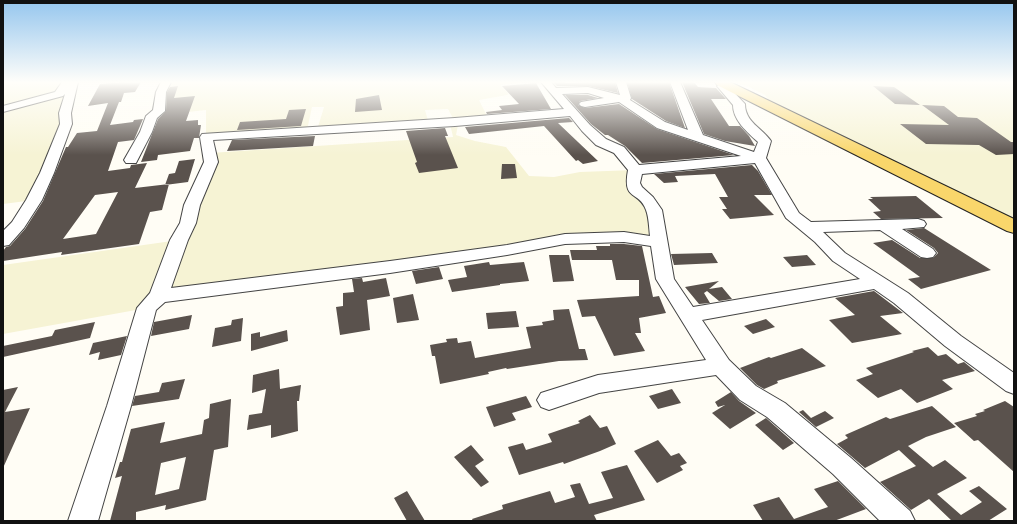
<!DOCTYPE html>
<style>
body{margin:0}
#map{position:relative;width:1017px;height:524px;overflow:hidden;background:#fffdf5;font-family:Spectral,serif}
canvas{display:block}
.frame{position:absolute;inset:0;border:4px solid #111;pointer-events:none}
</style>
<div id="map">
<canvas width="1017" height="524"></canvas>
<div class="frame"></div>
</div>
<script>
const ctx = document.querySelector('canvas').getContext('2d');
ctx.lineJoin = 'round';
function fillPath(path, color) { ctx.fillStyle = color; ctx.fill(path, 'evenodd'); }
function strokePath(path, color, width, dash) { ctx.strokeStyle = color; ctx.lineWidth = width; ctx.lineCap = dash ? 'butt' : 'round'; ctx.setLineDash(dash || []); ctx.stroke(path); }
fillPath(new Path2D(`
 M3 82H73L65 113 34 200 3 204Z
 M166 82H521V83L501 85 509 94 507 95 479 100 488 118 459 120 456 135 475 141 506 147 529 176 554 177 580 172 635 170 633 183 648 200 659 242 575 238 159 296 147 308 3 334V265L179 240 210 153 453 137 450 124 454 120 448 109 425 110 429 124 317 130 324 107H312L307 130 206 137V110L152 116Z
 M733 82H1014V222L771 104 765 95 747 86Z`), '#f6f3d4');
fillPath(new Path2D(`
 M124 82H141L135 92 124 93 121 102H119L110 125 133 122 134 120 143 119 134 140 118 142 108 171 130 168 131 165 147 163 135 188 169 184 162 210 150 212 139 244 61 255 62 252 3 261V251L6 247 10 246 25 229 43 201 66 147H68L77 133 97 131 108 103 88 106 100 84ZM118 192 96 234 63 239 95 195Z
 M553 82 583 83V82H615L618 93 588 86H557Z
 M627 82H669L685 128 666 121 632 99Z
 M682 82H694L698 87 716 88 726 99H711L729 126H740L749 136 755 146 725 141 704 134Z
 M536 83 551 109 487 114 486 112 502 110 499 106 519 104 502 86Z
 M178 86 174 98 195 96 186 121 198 120V125H201L199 138H194L190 151 158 155 157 160 141 162 158 119 166 111 167 92 170 87Z
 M873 86 894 87 920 105 895 104Z
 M379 95 382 110 355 112 356 99Z
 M565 95H588L598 98 580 101 578 105 585 108 619 104 657 129 734 155 642 163 625 146 608 135H605L591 124Z
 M922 105 944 106 958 117 977 118 1011 142H1014V154L996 155 979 145 926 144 900 124 949 125Z
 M306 109 301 126 237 130 240 122 286 119 289 110Z
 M569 118 573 122 558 123 598 161 583 164 578 160 576 161 544 126 469 134 465 127Z
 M445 128 448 136H445L458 168 419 173 415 163 417 162 406 131Z
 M315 136 313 146 227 151 232 140Z
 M195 159 188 182 165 185 169 174 175 173 179 161Z
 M502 164H515L517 178 501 179Z
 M752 165 758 171 772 195H754L774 215 730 219 722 209H727L719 197H728L715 174 675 176 678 182 664 183 654 174Z
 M916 196 943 218 881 219 873 212 881 211 868 199H873L870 197Z
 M924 228 951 245 991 270 921 289 908 279 920 277 873 243 892 240 920 258H933L938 253 934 248 906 230Z
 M610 244H624L642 246 653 297 659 296 666 313 639 318 641 333H635L645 351 614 356 595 316 582 317 577 300 639 296V280H616L612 260H572L570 250H597L596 246H610Z
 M712 253 718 263 674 265 671 254Z
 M549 255H569L574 281 553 282Z
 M807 255 816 265 792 267 783 257Z
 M489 262 490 265 524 262 529 281 500 284V285L452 292 448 280 467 277 464 266Z
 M439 267 443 279 416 284 412 271Z
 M362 278 363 282 386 278 390 296 367 300 370 330 340 335 336 307 343 306V293L354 292 352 279Z
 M719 281 709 289 722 287 732 299 719 301 707 291 704 293 710 303 699 304 685 287Z
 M874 291 903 313 880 316 902 334 852 343 829 320 855 315 835 298Z
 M413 294 419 320 397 323 393 298Z
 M569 309 579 349H585L588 360 559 361 507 369 506 368 488 372 489 374 440 384 435 356H432L430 345 447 342 446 339 457 338 458 343 471 341 475 358 531 348 526 327 543 325 542 322 554 320 553 310Z
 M516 311 519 327 488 329 486 313Z
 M192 315 189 329 151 336 154 322Z
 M243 318 241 341 212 347 215 328 231 325 232 320Z
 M766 319 775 327 753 334 744 326Z
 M95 322 90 338 3 357V346L52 336 55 330Z
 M287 330 288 341 251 351V334L260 332V337Z
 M127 336 121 355 98 360 100 352 89 355 93 343Z
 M928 347 938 356 946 354 958 364 964 362 975 371 942 380 953 389 917 403 901 389 878 398 856 380 873 374 866 368 914 352 912 351Z
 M802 348 826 366 777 381 778 383 764 389 757 385 740 368 769 357 771 358Z
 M279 369 280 389 301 385 299 401H297L298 431 271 438V425L247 430 249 415 262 413 266 389 252 393 253 375Z
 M185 379 179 399 132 406 135 396 159 392 162 383Z
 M18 387 5 412 30 408 3 468V390Z
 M672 389 681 403 658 409 649 396Z
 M731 392 739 401 756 413 730 429 712 413 725 405 718 407 715 402Z
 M526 396 532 407 512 413 516 420 494 427 486 407Z
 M231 399 228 447 214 450 206 500 165 510 166 505 136 512V521H110L122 476 115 478 120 462H122L131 429 165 422 160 443 202 434 204 420 209 418 210 404ZM186 457 179 489 155 495 161 463Z
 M1005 401 1014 407V472L978 440 974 441 954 423 977 416 975 414 985 411 983 410Z
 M932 406 956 427 926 437 908 446 933 467 945 460 967 478 937 494 961 515 982 502 969 491 979 486 1007 509 988 521H952L929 499 911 510 880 482 916 466 899 450 865 468 837 444 848 438 845 435 886 417 890 419Z
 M803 410 811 418 825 411 834 418 816 427 799 412Z
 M590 415 600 428 607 426 616 444 600 451 564 464 563 462 519 475 508 447 523 443 526 450 552 442 548 434 580 423 578 421Z
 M766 418 794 443 783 450 755 425Z
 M658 440 671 456 679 453 687 463 680 466 683 470 657 483 634 451Z
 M471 445 484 460 475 466 489 482 481 487 454 457Z
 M627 465 645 500 594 515 597 521H473L472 519 503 509 502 505 550 491 555 503 575 497 570 485 580 483 589 504 613 498 601 472Z
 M838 481 866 509 834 521H763L753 505 779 497 794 519 828 507 814 489Z
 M407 491 425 521H407L394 498Z`), '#5a524d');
const minor = new Path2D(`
 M62 82H78L71 113 72 124 54 173 42 200 24 228 9 245 3 246V231L12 222 26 200 40 173 60 124 59 113 65 94 63 96 3 112V106L55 92Z
 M161 82H171L166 92 165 111 157 118 152 132 136 163H126L124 160 140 132 146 116 153 110 156 92Z
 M541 82H551L556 88 588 87 620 95 616 82H626L631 98 630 100 665 122 688 130 670 82H680L703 135 754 152 758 142C747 132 733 120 733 105L717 86 722 83 726 84 745 104C745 122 762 128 771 141L766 158 799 213 811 222 918 219 924 221 926 224 924 227 902 229 933 249 936 253 933 257 927 258 921 257 880 230 823 232 845 253 908 293 961 336 1014 373V394L1006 391 945 346 894 303 874 289 702 320 729 360 756 386 785 403 851 458 910 511 915 521H880L833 474 767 417 740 400 716 375 599 393 549 410 541 407 537 400 541 393 598 375 706 360 656 279 651 246 624 242 565 244 507 255 390 273 165 302 156 310 131 406 98 521H68L107 406 137 308 150 293 170 240 180 223 184 205 204 162 200 137 202 134 455 118 564 109ZM588 93 604 98 581 102 579 104 581 106 585 107 619 102 657 128 741 156 639 165 624 147 606 139 590 125 562 94ZM570 116 582 131 596 145 614 153 628 170C622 202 639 190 646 210 649 218 649 228 650 236L624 232 565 234 507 245 390 261 171 288 188 240 196 223 200 205 218 162 213 140 455 126ZM755 163 786 218 815 242 833 261 860 279 693 307 674 279 662 210 653 197 642 187 640 183 642 174Z`);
const major = new Path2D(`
 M715 82H730L1014 219V233L1007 231 717 85Z`);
strokePath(minor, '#444', 2);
strokePath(major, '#222', 2);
fillPath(minor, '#fff');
fillPath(major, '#f9d66b');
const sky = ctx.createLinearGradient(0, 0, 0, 155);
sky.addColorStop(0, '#95c6ee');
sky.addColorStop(0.53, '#fffefa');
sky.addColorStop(1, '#fffefa00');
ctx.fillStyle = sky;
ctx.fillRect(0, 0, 1017, 155);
</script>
